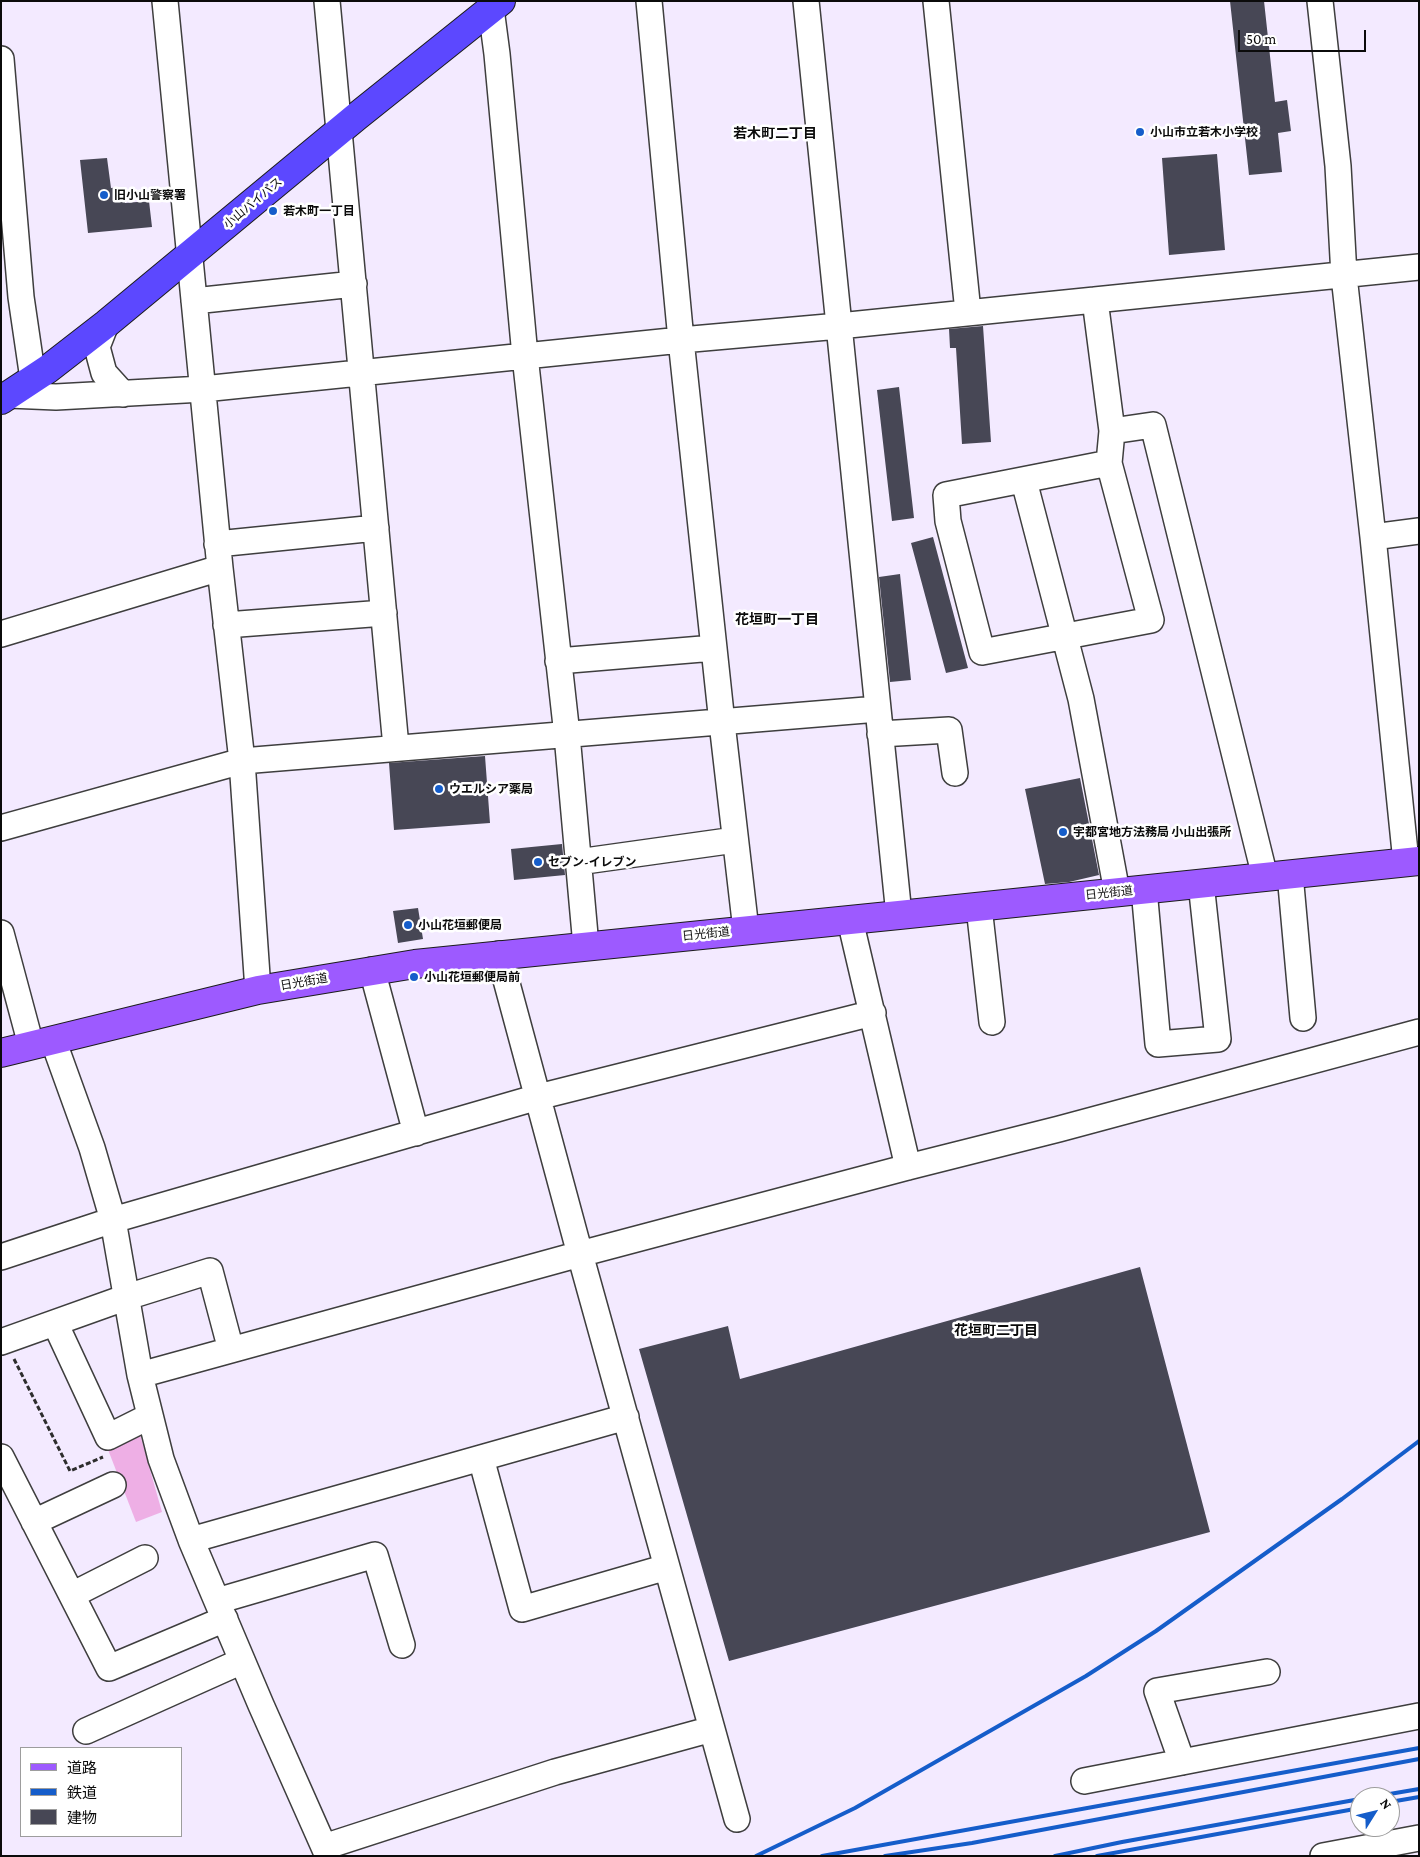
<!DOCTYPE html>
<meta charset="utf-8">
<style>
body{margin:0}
#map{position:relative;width:1420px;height:1857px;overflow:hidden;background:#f3eaff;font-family:"Crimson Pro","Noto Sans JP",serif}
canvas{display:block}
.frame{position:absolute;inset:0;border:2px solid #0b0b0b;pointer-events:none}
.legend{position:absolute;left:20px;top:1747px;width:162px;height:90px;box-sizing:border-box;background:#fff;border:1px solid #9d9d9d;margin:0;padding:6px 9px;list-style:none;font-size:15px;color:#0b0b0b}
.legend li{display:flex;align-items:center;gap:10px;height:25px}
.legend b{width:25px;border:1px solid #9d9d9d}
.north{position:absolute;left:1350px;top:1787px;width:50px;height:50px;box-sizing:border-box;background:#fff;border:1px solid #9d9d9d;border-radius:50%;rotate:54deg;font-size:14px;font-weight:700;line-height:20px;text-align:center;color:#0b0b0b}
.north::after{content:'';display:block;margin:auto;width:18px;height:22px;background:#155dca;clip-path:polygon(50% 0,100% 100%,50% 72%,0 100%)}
.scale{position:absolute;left:1238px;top:30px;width:128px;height:22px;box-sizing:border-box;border:2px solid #0b0b0b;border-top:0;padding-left:6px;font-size:15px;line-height:18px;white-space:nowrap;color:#0b0b0b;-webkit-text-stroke:4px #fff;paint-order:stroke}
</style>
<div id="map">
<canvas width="1420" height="1857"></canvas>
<div class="frame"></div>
<ul class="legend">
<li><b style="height:6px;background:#9d5aff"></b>道路</li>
<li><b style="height:6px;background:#155dca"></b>鉄道</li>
<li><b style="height:14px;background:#474755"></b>建物</li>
</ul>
<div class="north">N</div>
<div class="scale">50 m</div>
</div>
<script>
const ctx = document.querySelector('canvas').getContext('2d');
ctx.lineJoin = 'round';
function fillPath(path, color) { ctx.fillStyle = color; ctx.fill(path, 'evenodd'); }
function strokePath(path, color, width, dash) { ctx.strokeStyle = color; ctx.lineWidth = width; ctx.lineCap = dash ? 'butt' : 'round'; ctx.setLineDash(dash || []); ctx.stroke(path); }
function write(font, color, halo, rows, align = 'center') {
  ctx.font = font + ' "Crimson Pro","Noto Sans JP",serif'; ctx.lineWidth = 5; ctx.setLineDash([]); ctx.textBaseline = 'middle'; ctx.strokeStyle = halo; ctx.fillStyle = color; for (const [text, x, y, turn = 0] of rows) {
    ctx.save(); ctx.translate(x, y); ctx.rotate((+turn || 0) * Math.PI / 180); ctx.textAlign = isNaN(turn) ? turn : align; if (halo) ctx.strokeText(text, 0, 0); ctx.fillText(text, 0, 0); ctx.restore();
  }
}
fillPath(new Path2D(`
 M139 1431 162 1512 136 1522 107 1447Z`), '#eeafe5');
fillPath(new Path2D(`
 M1230 1H1264L1275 102 1287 100 1291 131 1278 133 1282 172 1249 175Z
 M1217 154 1225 250 1169 255 1162 158Z
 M107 158 111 188 123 187 125 203 149 201 152 227 88 233 80 160Z
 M983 326 991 442 962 444 956 348H950L949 329Z
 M899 387 914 518 892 521 877 390Z
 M933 537 968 668 946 673 911 543Z
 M900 574 911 680 890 682 879 577Z
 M485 756 490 823 394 830 389 763Z
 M1080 778 1099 875 1069 882 1045 884 1025 789Z
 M562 844 565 875 514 880 511 849Z
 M418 908 423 939 398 943 393 911Z
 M1140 1267 1210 1532 729 1661 639 1349 728 1326 740 1379Z`), '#474755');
const minor = new Path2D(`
 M165 1 220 568 242 761 258 990
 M327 1 396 747
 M490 1 497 54 525 356 567 735 586 946
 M649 1 681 340 722 723 746 930
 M806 1 899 915
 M936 1 968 312
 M1320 1 1338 166 1344 276 1373 537 1406 862
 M1 59 21 297 33 379
 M1095 300 1112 431 1153 425 1265 877
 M194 301 354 284
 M106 324 97 347 104 373 123 394
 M9 395 56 397 203 389 681 340 839 326 1419 267
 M1109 463 946 495 948 521 982 652 1151 620 1109 463 1112 431
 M1024 481 1081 699 1117 892
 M1373 537 1419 531
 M217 544 376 528
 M226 625 384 613
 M1 634 220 568
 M558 661 714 648
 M880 734 949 730 955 773
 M1 828 242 761 878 709
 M578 862 735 840
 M1290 874 1303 1018
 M1144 889 1158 1044 1218 1039 1201 883
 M979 907 992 1022
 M850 920 908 1167
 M1 933 31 1045
 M499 954 580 1254 737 1819
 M372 970 416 1133
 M53 1040 92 1148 113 1220 140 1375 161 1459 191 1540 261 1705 328 1856
 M1 1257 113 1220 538 1097 873 1013
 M55 1323 108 1437 150 1416
 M1 1342 127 1297 210 1271 231 1350
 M140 1375 580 1254 908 1167 1059 1129 1419 1032
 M1 1457 109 1668 225 1619
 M481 1458 522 1609 667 1567
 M34 1522 113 1485
 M191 1540 626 1417
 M72 1595 145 1558
 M217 1601 375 1555 402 1645
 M86 1731 242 1661
 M1182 1762 1157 1691 1267 1672
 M1084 1781 1419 1716
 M324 1847 555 1772 712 1729
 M1323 1856 1419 1838`);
const major = new Path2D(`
 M1 1053 258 990 415 964 899 915 1419 861`);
const highway = new Path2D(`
 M1 400 48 369 106 324 356 117 501 1`);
strokePath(minor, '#3e3e3e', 28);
strokePath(major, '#1c1c1c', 30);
strokePath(highway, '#1c1c1c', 30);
strokePath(new Path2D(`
 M14 1359 70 1471 103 1457`), '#2d2d2d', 3, [5, 2.5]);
strokePath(minor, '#fff', 25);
strokePath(major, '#9d5aff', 28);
strokePath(highway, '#5c48ff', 28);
strokePath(new Path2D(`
 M1372 1797 1419 1789
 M1390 1802 1419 1797
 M756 1856 855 1808 1086 1676 1156 1631 1342 1499 1419 1441
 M822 1856 1419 1748
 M885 1856 972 1843 1419 1759
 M1055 1856 1122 1842 1360 1799
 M1097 1856 1360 1808`), '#155dca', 4);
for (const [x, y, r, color] of [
 [1140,132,5,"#155dca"],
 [104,195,5,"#155dca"],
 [273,211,5,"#155dca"],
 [439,789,5,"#155dca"],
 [1063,832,5,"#155dca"],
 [538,862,5,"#155dca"],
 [408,925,5,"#155dca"],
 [414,977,5,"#155dca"]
]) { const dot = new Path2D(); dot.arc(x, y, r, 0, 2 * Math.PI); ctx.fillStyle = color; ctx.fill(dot); strokePath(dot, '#fff', 2); }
write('bold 12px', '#0b0b0b', '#fff', [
 ["小山市立若木小学校",1150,132],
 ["旧小山警察署",114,195],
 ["若木町一丁目",283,211],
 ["ウエルシア薬局",449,789],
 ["宇都宮地方法務局 小山出張所",1073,832],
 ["セブン-イレブン",548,862],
 ["小山花垣郵便局",418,925],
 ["小山花垣郵便局前",424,977]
], 'left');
write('12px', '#0b0b0b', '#fff', [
 ["小山バイパス",253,203,-40],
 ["日光街道",1109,893,-6],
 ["日光街道",706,934,-6],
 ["日光街道",304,982,-10]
]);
write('bold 14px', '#0b0b0b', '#fff', [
 ["若木町二丁目",775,134],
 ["花垣町一丁目",777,620],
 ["花垣町二丁目",996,1331]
]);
</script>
